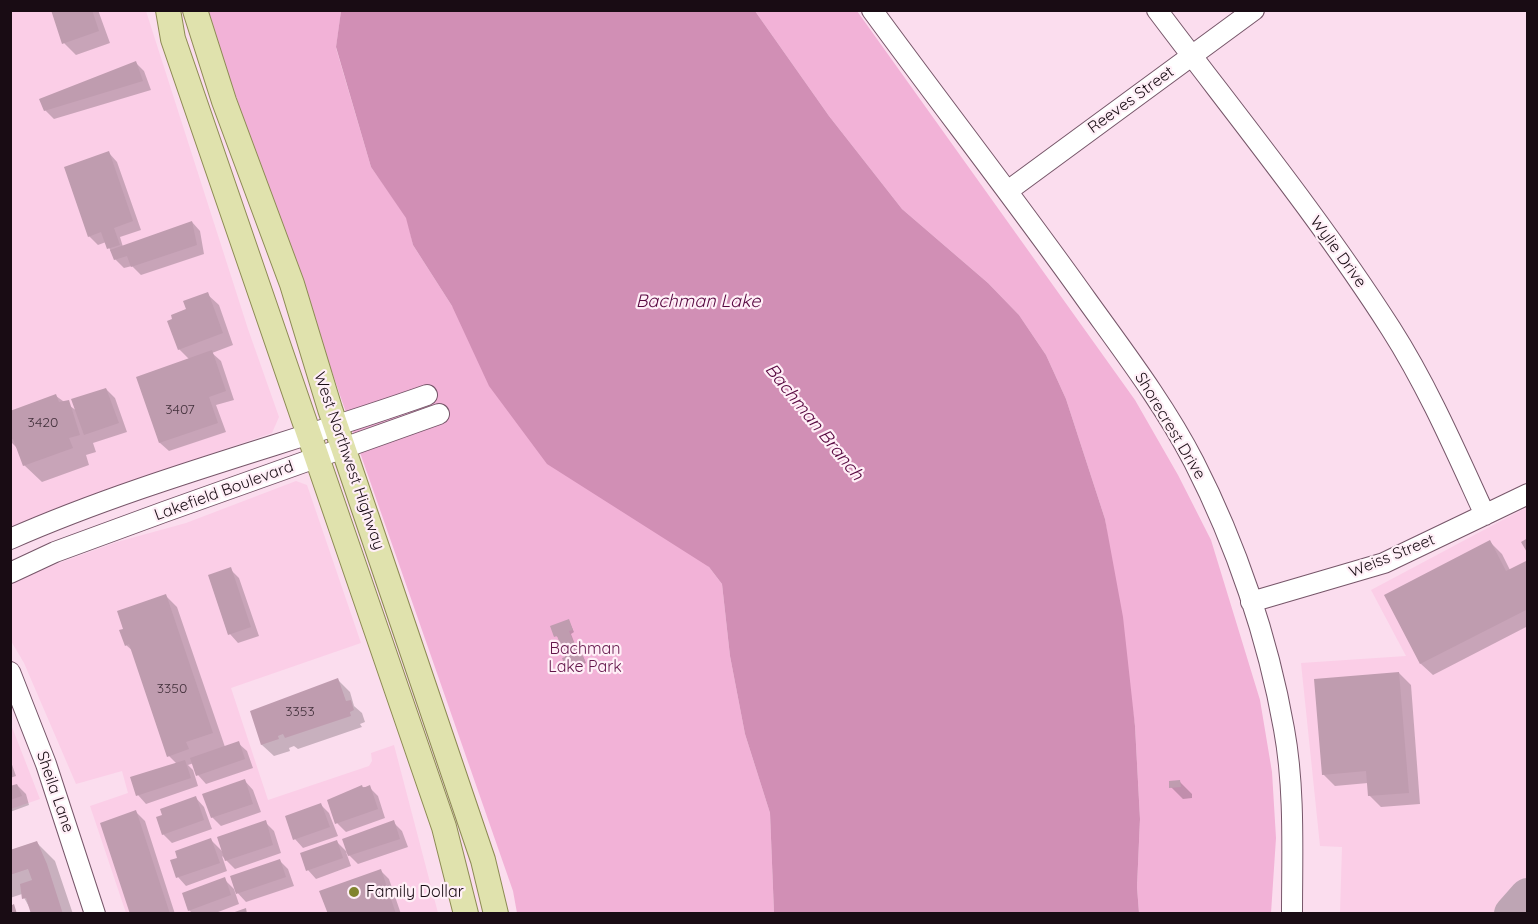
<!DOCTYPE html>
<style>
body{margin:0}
#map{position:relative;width:1538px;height:924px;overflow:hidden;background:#fbddee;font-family:Quicksand,sans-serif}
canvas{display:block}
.frame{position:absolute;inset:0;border:12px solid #190c14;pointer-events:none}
</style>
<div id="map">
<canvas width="1538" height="924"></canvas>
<div class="frame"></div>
</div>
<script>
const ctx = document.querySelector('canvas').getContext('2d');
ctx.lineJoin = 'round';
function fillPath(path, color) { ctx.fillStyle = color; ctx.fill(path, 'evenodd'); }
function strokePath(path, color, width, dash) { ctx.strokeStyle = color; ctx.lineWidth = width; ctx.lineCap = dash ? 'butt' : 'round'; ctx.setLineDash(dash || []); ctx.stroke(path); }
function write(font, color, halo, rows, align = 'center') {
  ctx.font = font + ' Quicksand,sans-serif'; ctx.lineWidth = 4.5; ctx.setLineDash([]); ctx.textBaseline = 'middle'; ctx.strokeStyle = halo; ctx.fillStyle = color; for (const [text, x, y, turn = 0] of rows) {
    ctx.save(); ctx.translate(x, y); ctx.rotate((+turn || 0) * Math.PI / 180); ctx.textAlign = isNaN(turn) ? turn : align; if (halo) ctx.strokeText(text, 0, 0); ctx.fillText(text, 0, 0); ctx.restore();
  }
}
fillPath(new Path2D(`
 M11 11H146L248 329 279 417 272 433 105 490 11 528Z
 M296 481 307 485 361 643 231 688 268 800 369 766 372 761 371 753 394 745 438 913H126L90 806 128 793 122 771 76 784 24 663 11 641 10 585 28 574 117 542 186 523Z
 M1527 507V913H1340L1342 847 1320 846 1301 663 1406 656 1371 590Z
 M10 722 40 799 11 809H10Z`), '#fbcee7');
fillPath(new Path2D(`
 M206 11H341L336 48 371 167 407 218 413 245 452 306 709 567 722 584 730 656 745 734 770 813 774 913H517L513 891Z
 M755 11H857L1135 400 1178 475 1211 540 1260 700 1272 772 1276 838 1271 913H1139L1137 887 1140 819 1135 726 1105 519 1066 399 1046 355 1019 315 988 283 902 209 829 116Z`), '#f2b2d7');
fillPath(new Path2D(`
 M341 11H755L829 116 902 209 988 283 1019 315 1046 355 1066 399 1105 519 1123 617 1135 726 1140 819 1137 887 1139 913H774L770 813 745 734 730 656 722 584 709 567 547 464 489 386 452 306 413 245 406 218 371 167 336 47Z`), '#d18fb5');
fillPath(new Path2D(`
 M53 10H98L110 43 76 55 64 43Z
 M135 62 144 71 151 90 54 119 45 110Z
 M109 153 117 162 141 230 120 237 123 247 192 222 200 231 204 254 141 275 132 266 124 268 115 259 106 242 98 245 89 236Z
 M207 294 219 305 233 345 212 353 221 361 234 400 216 405 226 432 169 451 160 443 138 378 190 360 179 349 188 310Z
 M106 389 115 398 127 432 93 443 96 452 86 455 89 465 42 482 24 465 18 449 10 441V413L56 396 77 411Z
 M1490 542 1502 554 1510 570 1528 561V626L1433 675 1421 664 1386 596Z
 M230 569 239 578 259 636 238 643 230 634Z
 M166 596 177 607 225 747 238 743 247 751 253 768 206 784 198 775 194 763 188 765 193 770 198 786 146 804 138 795 177 764 169 756 134 652 126 645Z
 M569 621 574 632 571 634 579 655 583 656 586 663 569 670 560 638 556 636Z
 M1399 673 1411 685 1420 804 1381 807 1369 795 1368 783 1335 786 1323 774Z
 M338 680 350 692 354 706 362 713 365 722 360 724 362 727 298 749 294 746 289 748 290 751 274 756 262 745 252 712Z
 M10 759 16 776 10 778Z
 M245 781 253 790 261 812 221 826 212 817Z
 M1180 782 1192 794V798L1183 799 1171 787Z
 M17 785 26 794 29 805 10 812V788Z
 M362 787H369L378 796 385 818 346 832 337 823Z
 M196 798 204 807 212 829 172 843 163 834Z
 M321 805 329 813 338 836 303 848 295 839Z
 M136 812 145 821 175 914H131Z
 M265 822 274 831 281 853 235 869 222 856 227 871 186 886 178 877 211 840 224 853Z
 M393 822 402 831 408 847 358 864 346 852 351 866 316 879 308 870 336 841 349 854Z
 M37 843 55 861 73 914H33L22 894 10 898V852Z
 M279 860 288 869 294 886 246 902 234 889 239 904 213 914H193L189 910 224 879 237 892Z
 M380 870 389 879 401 914H329Z`), '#0003');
strokePath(new Path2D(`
 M1513 914 1528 897`), '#bea5b4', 38);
fillPath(new Path2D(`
 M51 10H92L99 31 62 44Z
 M136 61 143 81 44 111 39 99Z
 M109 151 133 221 114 228 120 245 107 249 101 232 88 237 64 167Z
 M192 221 197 245 131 267 127 256 114 260 110 250Z
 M208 292 223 333 178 350 167 321 172 319 171 315 186 309 183 301Z
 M212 350 226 391 209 397 218 423 159 443 136 377Z
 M106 388 119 423 84 435 71 399Z
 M56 394 59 402 69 400 80 435 69 438 73 448 23 466 13 439 10 440V411Z
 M1528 538V554L1521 542Z
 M1490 540 1506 571 1528 560V609L1420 664 1384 595Z
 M231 567 251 627 228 635 208 575Z
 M166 594 213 733 186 742 189 749 167 757 129 644 125 646 119 630 123 629 117 611Z
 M569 619 573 630 569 631 578 653 581 652 585 661 566 668 562 658 565 657 557 636 554 637 550 626Z
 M1399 672 1409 793 1368 796 1366 771 1322 775 1314 679Z
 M338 678 346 701 351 700 354 710 350 712 351 716 285 738 283 734 278 736 279 739 261 745 250 711Z
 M239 741 245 759 196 776 190 758Z
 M185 760 191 778 136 796 130 777Z
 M245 779 253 804 211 818 202 794Z
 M1180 780 1181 787 1169 788V781Z
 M17 784 22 796 10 800V786Z
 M362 785 363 788 370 785 378 809 335 824 327 800Z
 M196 796 204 820 162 835 156 817 162 815 160 809Z
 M321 803 330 827 293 840 285 816Z
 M136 810 170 914H130L100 823Z
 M266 820 273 845 225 861 217 837Z
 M394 820 400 839 348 856 342 839Z
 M211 838 220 863 176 878 170 860 177 858 175 851Z
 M337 840 343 858 306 871 300 853Z
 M37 841 47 864 63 914H31L26 898 22 899 20 884 32 880 28 869 10 875V850Z
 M280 859 286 877 236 894 230 876Z
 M381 869 396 914H328L319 891Z
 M225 877 231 895 188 911 182 893Z
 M14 904 17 914H10V906Z
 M246 908 247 914H232V913Z`), '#bf9caf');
const minor = new Path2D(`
 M872 10C943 107 1017 202 1086 299 1124 352 1164 404 1194 462 1236 544 1268 638 1284 729 1295 789 1292 852 1292 914
 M1157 10C1236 115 1320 218 1391 329 1428 387 1456 452 1485 515
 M1009 190 1254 10
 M10 539C144 480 289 444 427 395
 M10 573 55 552 164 512 439 414
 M1251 602 1384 563 1528 494
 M10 672 46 764 95 914`);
const major = new Path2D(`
 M168 10 173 39 444 827 466 914
 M195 10 224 101 292 284 330 409 483 860 496 914`);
strokePath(minor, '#765669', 22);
strokePath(major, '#8d8b54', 26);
strokePath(minor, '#fff', 20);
strokePath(major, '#e0e2ad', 24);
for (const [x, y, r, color] of [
 [354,892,6,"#81842e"]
]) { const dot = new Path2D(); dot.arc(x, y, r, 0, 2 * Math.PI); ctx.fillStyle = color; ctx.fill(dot); strokePath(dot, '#ffeff7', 2); }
write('14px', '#42303b', null, [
 ["3407",180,410],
 ["3420",43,423],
 ["3350",172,689],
 ["3353",300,712]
]);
write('16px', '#190c14', '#ffeff7', [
 ["Reeves Street",1131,100,-36],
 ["Wylie Drive",1338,252,54],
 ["Shorecrest Drive",1170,426,59],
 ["West Northwest Highway",349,461,71],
 ["Lakefield Boulevard",224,491,-20],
 ["Weiss Street",1392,556,-22],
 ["Sheila Lane",55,792,71]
]);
write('16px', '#63154a', '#ffeff7', [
 ["Bachman",585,649],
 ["Lake Park",585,667]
]);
write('16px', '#190c14', '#ffeff7', [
 ["Family Dollar",366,892]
], 'left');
write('italic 18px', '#57063f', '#ffeff7', [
 ["Bachman Lake",698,302],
 ["Bachman Branch",814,422,51]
]);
</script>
